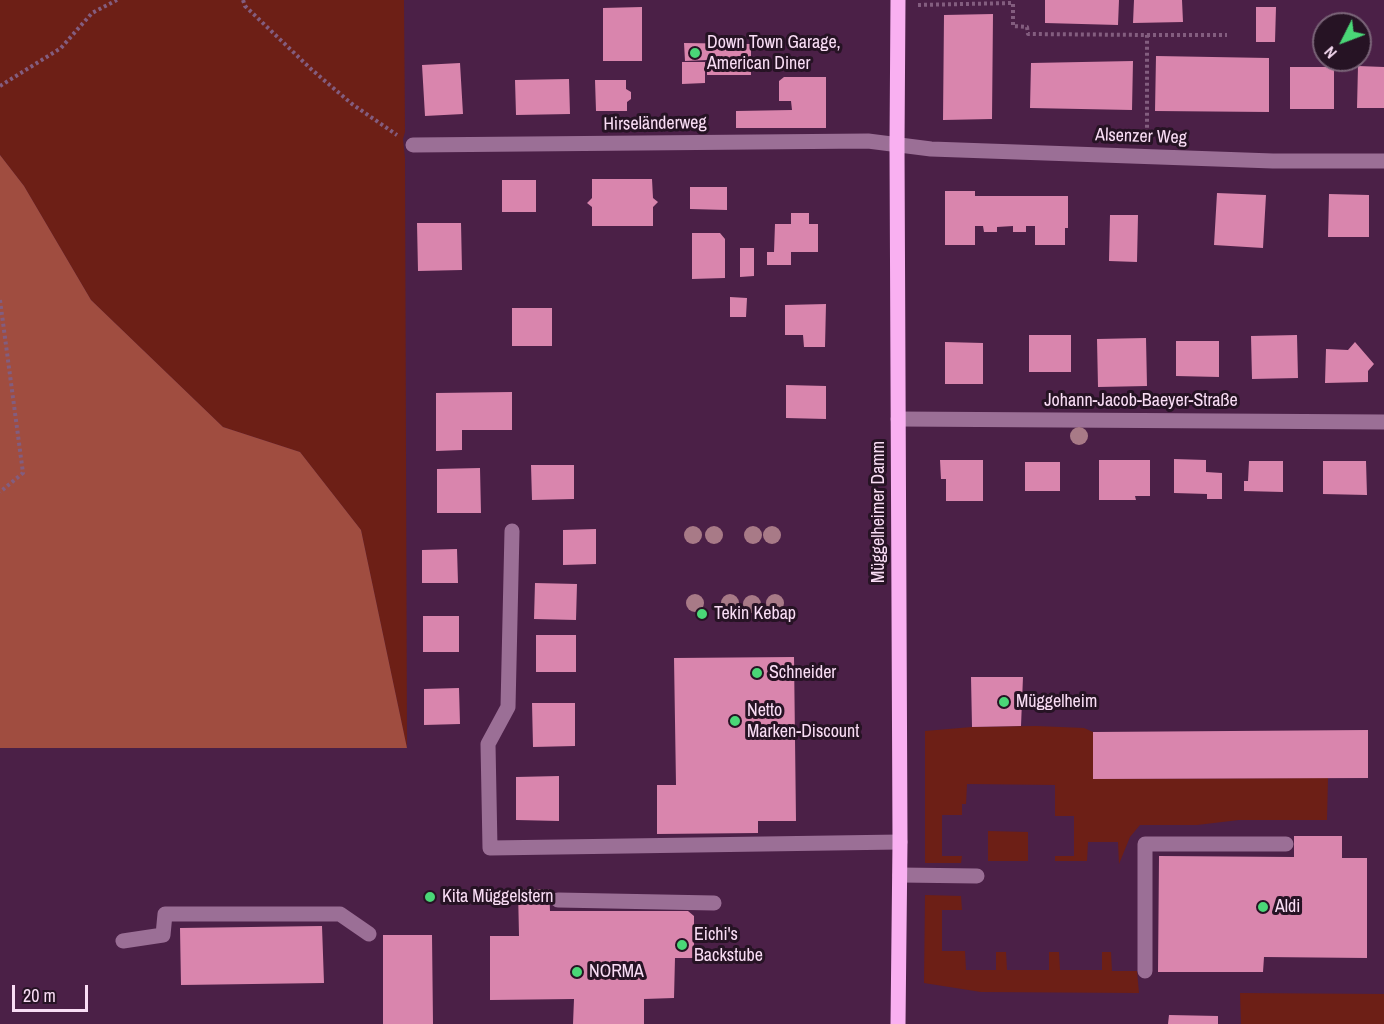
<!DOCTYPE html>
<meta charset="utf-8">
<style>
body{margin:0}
#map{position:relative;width:1384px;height:1024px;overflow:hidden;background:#4b2047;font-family:"Archivo Narrow",sans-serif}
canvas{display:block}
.north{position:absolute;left:1312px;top:12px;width:60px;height:60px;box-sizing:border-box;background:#261324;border:2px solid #7a6478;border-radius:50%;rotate:228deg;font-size:16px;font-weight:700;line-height:24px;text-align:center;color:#f9ddf5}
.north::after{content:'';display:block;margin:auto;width:21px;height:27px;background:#4ad677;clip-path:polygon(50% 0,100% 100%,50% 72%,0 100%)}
.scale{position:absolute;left:12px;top:985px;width:76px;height:27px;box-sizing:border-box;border:3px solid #f9ddf5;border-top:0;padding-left:8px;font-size:18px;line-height:21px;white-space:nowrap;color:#f9ddf5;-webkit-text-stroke:4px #261324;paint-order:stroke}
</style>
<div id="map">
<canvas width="1384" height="1024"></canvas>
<div class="north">N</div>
<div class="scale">20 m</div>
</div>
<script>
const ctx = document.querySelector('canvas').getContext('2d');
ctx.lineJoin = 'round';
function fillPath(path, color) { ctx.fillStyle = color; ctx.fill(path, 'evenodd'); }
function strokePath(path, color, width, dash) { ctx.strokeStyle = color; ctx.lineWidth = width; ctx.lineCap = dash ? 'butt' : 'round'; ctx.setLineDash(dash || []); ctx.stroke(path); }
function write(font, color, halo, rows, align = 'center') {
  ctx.font = font + ' "Archivo Narrow",sans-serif'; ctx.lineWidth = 6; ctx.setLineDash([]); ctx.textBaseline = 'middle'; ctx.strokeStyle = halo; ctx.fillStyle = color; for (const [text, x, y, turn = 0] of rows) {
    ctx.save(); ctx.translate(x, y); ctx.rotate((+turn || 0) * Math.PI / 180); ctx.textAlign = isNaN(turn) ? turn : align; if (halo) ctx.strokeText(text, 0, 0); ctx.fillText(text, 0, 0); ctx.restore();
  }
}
fillPath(new Path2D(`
 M0 0H404L405 132 403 139 405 158 407 748 361 530 300 452 223 427 91 300 24 186 0 155Z
 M1036 726 1084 728 1093 732V779L1328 778 1327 820H1239L1197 825H1140L1130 837 1119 864 1118 842H1088L1087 861H1055V856H1074V816H1055V785L967 784 966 804H962V815H942V856H962L961 863H925V731L972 727Z
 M988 831 1028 832V861H988Z
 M925 895 961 896 962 910H942V951H965L966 970H996V952H1006L1007 970H1049V952H1059L1060 970H1102V952H1111L1112 971H1137L1139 993 981 992 924 983Z
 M1240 993 1384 994V1024H1241Z`), '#6d1f16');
fillPath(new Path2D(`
 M0 155 24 186 91 300 223 427 300 452 361 530 407 748H0Z`), '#a04d40');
fillPath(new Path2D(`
 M1045 0H1119L1118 25 1045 23Z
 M1134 0H1182L1183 22 1133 23Z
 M642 7V61H603V8Z
 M1256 7H1276L1275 42H1256Z
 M993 14 992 119 943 120 944 15Z
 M684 43 751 44V75H707V60L685 61Z
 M1156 56 1269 58V112L1155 111Z
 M1133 61 1132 110 1030 108 1031 63Z
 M682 62H705V83L682 84Z
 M460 63 463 114 425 116 422 65Z
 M1358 66 1384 67V108H1357Z
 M1290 67H1334V109H1290Z
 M784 77H826V128H736V111L792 110 791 101H779V81Z
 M569 79 570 114 516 115 515 80Z
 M595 80H626V89L631 92V99L627 102V111H596Z
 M592 179H652L653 198 658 202 653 207V226H592V207L587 203 592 198Z
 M502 180H536V212H502Z
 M690 187H727V210L690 209Z
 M945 191H975V196H1068V228H1065V245H1035V226H1026V232H1013V226L997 227V232H984L983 226H975V245H945Z
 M1217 193 1266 195 1263 248 1214 245Z
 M1329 194 1369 195V237H1328Z
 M791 213H809V224H818V252H791V265H767V252H774L775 224H791Z
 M1110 215H1138L1137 262 1109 261Z
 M417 223H461L462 270 418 271Z
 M692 233H720L725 239V278L692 279Z
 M740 248H754V276L740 277Z
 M730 297 747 298 746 317H730Z
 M826 304 825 347H804L803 335H785V305Z
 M512 308H552V346H512Z
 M1029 335H1071V372H1029Z
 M1297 335 1298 378 1252 379 1251 336Z
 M1146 338 1147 386 1098 387 1097 339Z
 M1176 341H1219V377L1176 376Z
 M945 342 983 343V384H945Z
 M1355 342 1374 364 1368 371V382L1325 383 1326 349 1348 350Z
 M786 385 826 386V419L786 418Z
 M512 392V430H462V450L436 451V393Z
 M1174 459 1206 460V472L1222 473V499H1207V494L1174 493Z
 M940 460H983V501H946V479H941Z
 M1099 460H1150V496H1135L1136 500H1099Z
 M1249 461H1283V492L1244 491V481H1248Z
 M1323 461H1366L1367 495 1323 494Z
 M1025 462H1060V491H1025Z
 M531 465H574V499L532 500Z
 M480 468 481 513H437V469Z
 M596 529V564L563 565V530Z
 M457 549 458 583H422V550Z
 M535 583 577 584 576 620 534 619Z
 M423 616H459V652H423Z
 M536 635H576V672H536Z
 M794 657 796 821H758V833L657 834V785H676L674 658Z
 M971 677H1023L1021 726 972 727Z
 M459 688 460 724 424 725V689Z
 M532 703H575V746L533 747Z
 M1368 730V778L1093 779V732Z
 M559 776V821L516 820V777Z
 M1294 836H1342V858H1367V958L1264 957 1263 972H1158L1159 856 1294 857Z
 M518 889H549L550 911H688L694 916V958H675L674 998 644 999V1024H573L574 999 490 1000V936H519Z
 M322 926 324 983 181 985 180 928Z
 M383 935H432L433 1024H383Z
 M1169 1015 1218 1016V1024H1168Z`), '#d985ad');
strokePath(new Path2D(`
 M243 0 245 6 311 69 352 104 397 135
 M918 5 1013 3V26L1027 27 1028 34 1147 35V132
 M1147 35H1227
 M0 86 61 48 92 13 117 0
 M0 300 23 473 0 492`), '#835d7f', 4, [3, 3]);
strokePath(new Path2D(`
 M413 145 868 141 931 149 1273 161H1384
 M898 419 1384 422
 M512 531 508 707 488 744 490 848 900 842
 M900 875 977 876
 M558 900 714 903
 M123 941 163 935 165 914H340L369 934
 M1145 971V844H1286`), '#9b6f96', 15);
strokePath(new Path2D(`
 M898 0 897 145 900 842 898 1024`), '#f9b0f1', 15);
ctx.fillStyle = '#a87a87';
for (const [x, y] of [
 [1079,436],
 [693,535],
 [714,535],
 [753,535],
 [772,535],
 [695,603],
 [730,603],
 [775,603],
 [752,604]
]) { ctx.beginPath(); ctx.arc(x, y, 9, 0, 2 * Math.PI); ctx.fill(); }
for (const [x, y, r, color] of [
 [695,53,6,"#4ad677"],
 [702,614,6,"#4ad677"],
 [757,673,6,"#4ad677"],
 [1004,702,6,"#4ad677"],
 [735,721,6,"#4ad677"],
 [430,897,6,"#4ad677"],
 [1263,907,6,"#4ad677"],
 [682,945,6,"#4ad677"],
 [577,972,6,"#4ad677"]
]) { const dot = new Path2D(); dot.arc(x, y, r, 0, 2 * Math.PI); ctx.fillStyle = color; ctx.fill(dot); strokePath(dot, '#261324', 2); }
write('18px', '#f9ddf5', '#261324', [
 ["Down Town Garage,",707,43],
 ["American Diner",707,64],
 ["Tekin Kebap",714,614],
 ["Schneider",769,673],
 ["Müggelheim",1016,702],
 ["Netto",747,711],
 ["Marken-Discount",747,732],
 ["Kita Müggelstern",442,897],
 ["Aldi",1275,907],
 ["Eichi's",694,935],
 ["Backstube",694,956],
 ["NORMA",589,972]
], 'left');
write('18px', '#f9ddf5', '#261324', [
 ["Hirseländerweg",655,124,-1],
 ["Alsenzer Weg",1141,137,2],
 ["Johann-Jacob-Baeyer-Straße",1141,401],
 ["Müggelheimer Damm",879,512,-90]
]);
</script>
